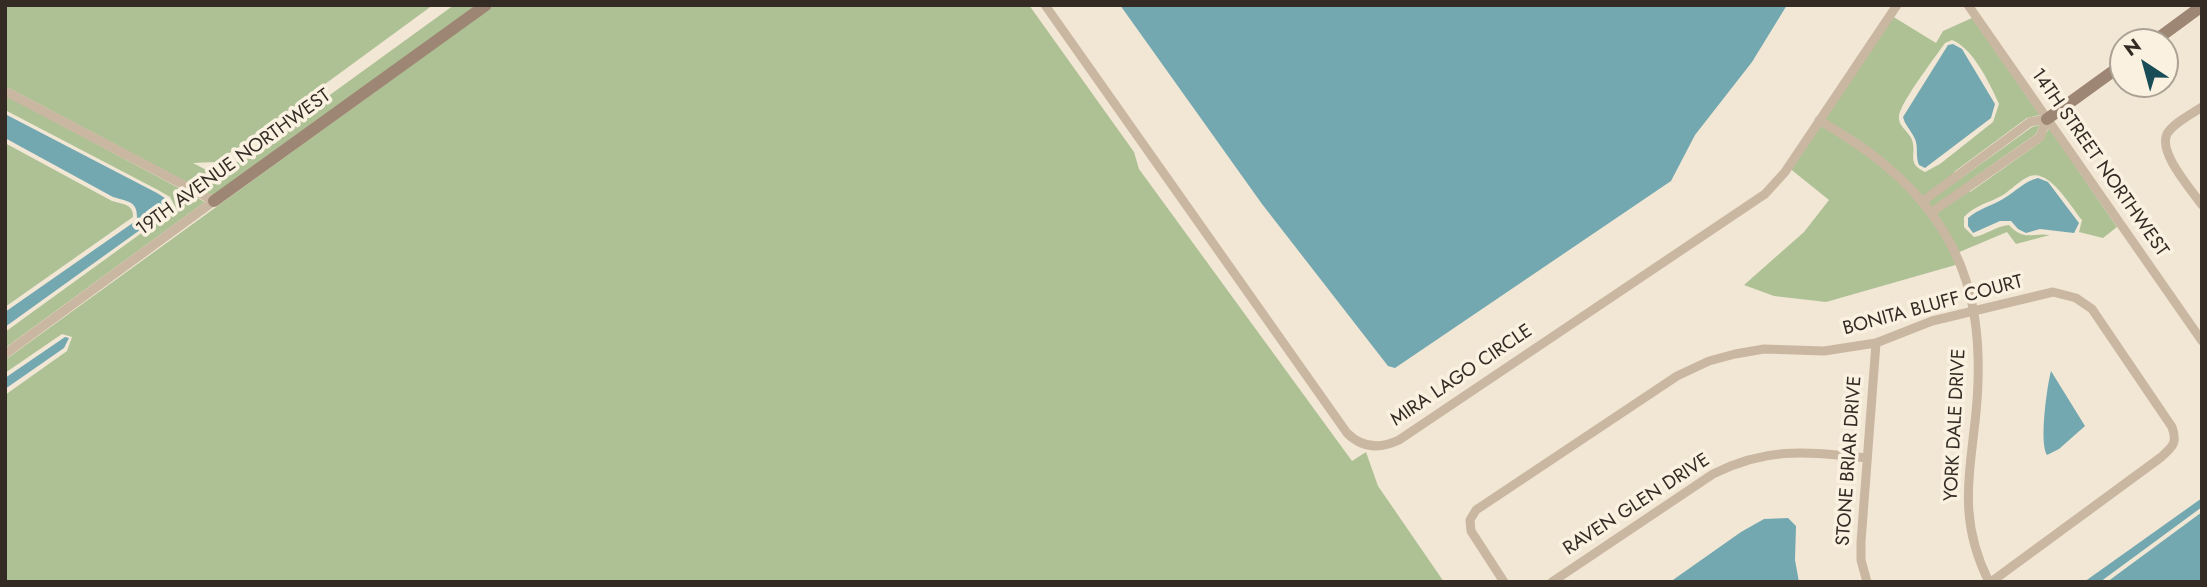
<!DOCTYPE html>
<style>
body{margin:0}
#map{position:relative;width:2207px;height:587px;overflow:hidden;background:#f2e7d5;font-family:Jost,sans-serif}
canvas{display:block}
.frame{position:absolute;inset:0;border:7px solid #342b24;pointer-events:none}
.north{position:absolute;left:2109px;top:28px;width:70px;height:70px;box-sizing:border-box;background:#faf1e1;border:2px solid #aba295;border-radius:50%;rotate:324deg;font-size:19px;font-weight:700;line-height:28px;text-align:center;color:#342b24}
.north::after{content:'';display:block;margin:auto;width:24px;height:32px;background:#184d57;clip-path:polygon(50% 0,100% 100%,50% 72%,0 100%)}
</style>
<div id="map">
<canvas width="2207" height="587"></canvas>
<div class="frame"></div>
<div class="north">N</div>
</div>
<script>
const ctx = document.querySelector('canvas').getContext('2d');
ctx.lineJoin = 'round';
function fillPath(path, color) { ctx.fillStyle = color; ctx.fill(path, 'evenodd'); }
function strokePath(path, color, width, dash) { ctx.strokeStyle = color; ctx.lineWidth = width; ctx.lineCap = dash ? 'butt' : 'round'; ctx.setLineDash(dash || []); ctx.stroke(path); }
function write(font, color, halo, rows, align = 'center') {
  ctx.font = font + ' Jost,sans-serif'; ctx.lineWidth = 7; ctx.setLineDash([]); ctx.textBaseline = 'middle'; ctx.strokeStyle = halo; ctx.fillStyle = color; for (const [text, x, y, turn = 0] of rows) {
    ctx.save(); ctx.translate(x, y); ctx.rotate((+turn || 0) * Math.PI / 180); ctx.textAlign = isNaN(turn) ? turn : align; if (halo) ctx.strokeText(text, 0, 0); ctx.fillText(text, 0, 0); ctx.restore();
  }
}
fillPath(new Path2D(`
 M5 5H433L239 147 215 162 193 163 218 176 454 5H478L213 196 5 86Z
 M495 5H1029L1134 152 1139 169 1352 461 1366 452 1378 486 1444 582H5V395L67 351 72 337 62 334 5 373V360Z
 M1892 16 1936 43 1943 31 1972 18 2040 115 2027 118 1954 172 1960 179 2032 127 2040 125 2036 134 1965 184 1970 192 2042 141 2049 128 2117 227 2103 238 2079 232 2082 220C2071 207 2050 169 2030 176 2020 180 2012 189 2003 195 1989 203 1975 205 1964 217V227L1974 237C1986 235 1996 226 2009 225 2025 242 2031 232 2050 235L2016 244 2007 232 1957 253 1959 264 1826 302 1774 296 1744 285 1804 232 1829 200 1788 167ZM1952 40C1973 48 1990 84 1999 104L1993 122 1940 164 1925 172C1906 163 1917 154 1912 140 1909 131 1898 127 1899 116 1900 103 1936 56 1945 43Z
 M5 95 205 202 5 348V332L176 208 170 197 158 190 5 110Z
 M5 143 112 201C122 204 134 204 133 217L5 307Z`), '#aec195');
fillPath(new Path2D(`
 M1120 5H1787L1752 62 1695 135 1671 181 1395 368 1388 366 1262 204Z
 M1953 44 1962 49 1995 104 1991 118 1925 168 1919 165C1915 156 1919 145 1914 137 1910 129 1905 125 1903 117L1948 45Z
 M5 114 157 193 168 200 172 207 5 327V312L137 220C138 201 129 202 113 197L5 138Z
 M2038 178 2048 182 2079 223 2074 233 2040 229 2026 233 2018 229 2011 221H2000L1973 233 1968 226V218C1978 209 1991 206 2003 199 2015 192 2025 181 2038 178Z
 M65 337 69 338 64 348 5 389V378Z
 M2051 371 2085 426 2059 449 2047 455C2039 443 2047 386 2051 371Z
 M2202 498V507L2100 582H2084Z
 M2202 512V582H2107Z
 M1788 518 1796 526 1795 560 1799 582H1670L1741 532 1764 519Z`), '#73a8b0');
strokePath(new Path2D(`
 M1045 5 1347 433C1362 448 1380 449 1399 440L1765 194 1785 172 1897 5
 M1968 5 2202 341
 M5 91 214 201 5 354
 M2202 107C2192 114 2173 123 2167 134 2158 153 2191 189 2202 205
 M1819 120C1842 134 1865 148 1885 165 1969 235 1987 317 1975 422 1968 484 1960 524 1989 582
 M1923 201 2030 122 2047 119
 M1932 212 2040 137 2047 119
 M1504 582 1471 531 1470 520 1476 510 1677 376 1709 361 1735 354 1764 349 1824 351 1876 343 1932 321 2053 292 2076 298 2092 309 2172 427C2178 444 2172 447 2160 458L1991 582
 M1552 582 1713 474C1769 446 1807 452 1867 458
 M1867 582 1861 560V542L1876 343`), '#cab7a1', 9);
strokePath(new Path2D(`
 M2153 42 2202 6
 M2047 119 2123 64
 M214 201 486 5`), '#9d8673', 12);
write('19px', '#342b24', '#faf1e1', [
 ["19TH AVENUE NORTHWEST",234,163,-36],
 ["14TH STREET NORTHWEST",2099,163,55],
 ["BONITA BLUFF COURT",1933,306,-15],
 ["MIRA LAGO CIRCLE",1462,376,-34],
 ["YORK DALE DRIVE",1956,425,-87],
 ["STONE BRIAR DRIVE",1850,461,-86],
 ["RAVEN GLEN DRIVE",1637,505,-33]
]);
</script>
